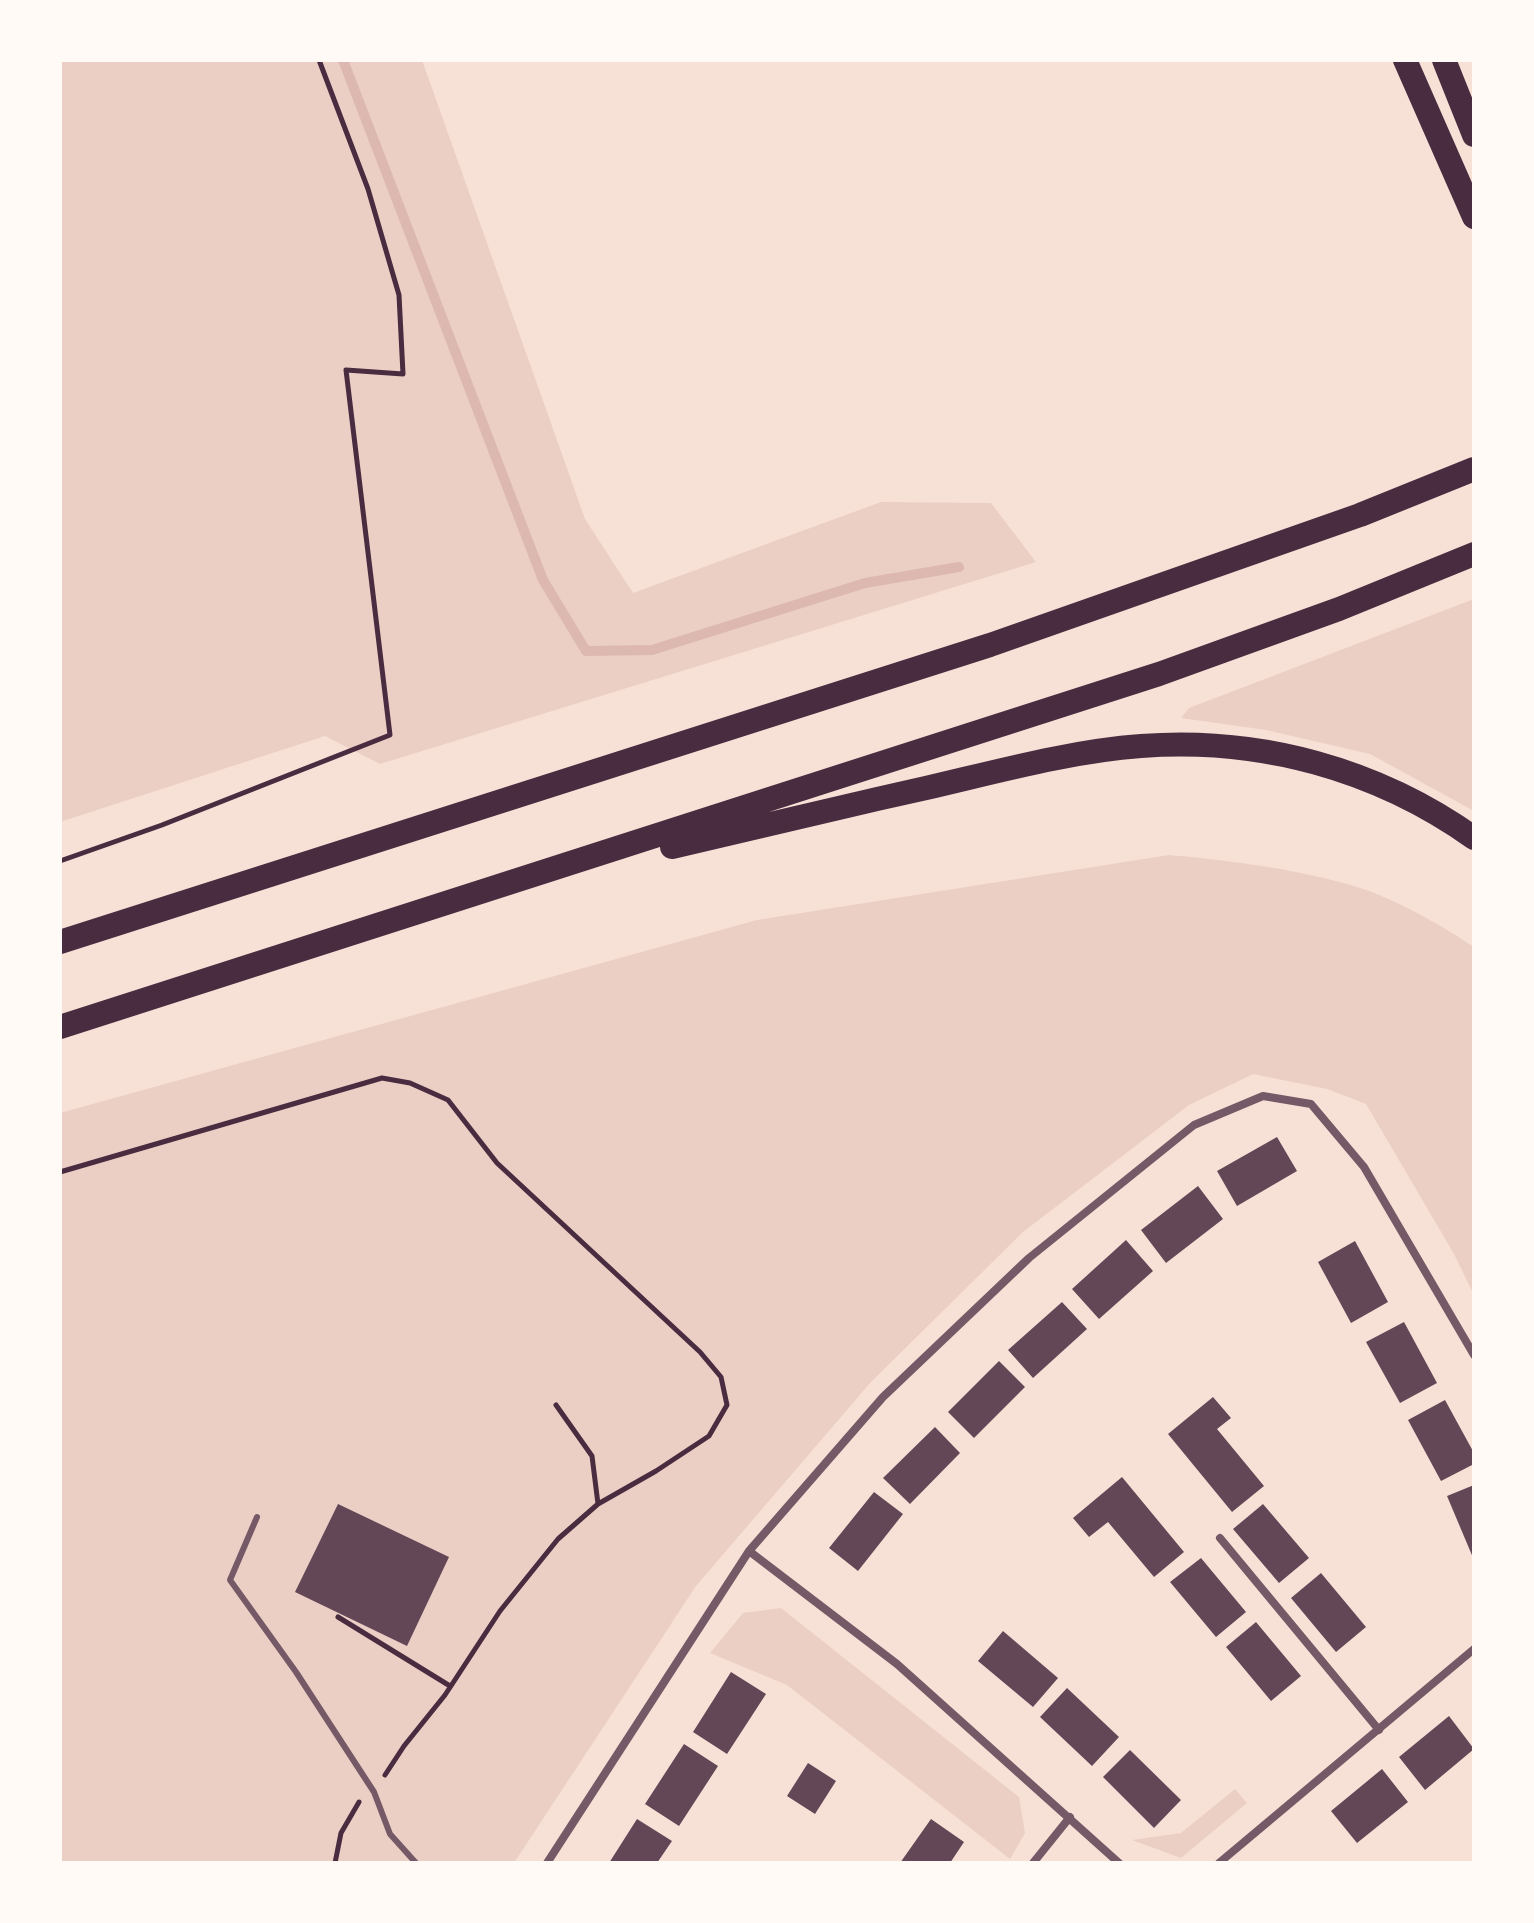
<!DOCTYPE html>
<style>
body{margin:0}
#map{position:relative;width:1534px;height:1923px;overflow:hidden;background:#f7e1d7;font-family:"Roboto Serif",serif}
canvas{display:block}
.frame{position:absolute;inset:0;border:62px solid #fffaf5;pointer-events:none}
</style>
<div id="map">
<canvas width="1534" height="1923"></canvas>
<div class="frame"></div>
</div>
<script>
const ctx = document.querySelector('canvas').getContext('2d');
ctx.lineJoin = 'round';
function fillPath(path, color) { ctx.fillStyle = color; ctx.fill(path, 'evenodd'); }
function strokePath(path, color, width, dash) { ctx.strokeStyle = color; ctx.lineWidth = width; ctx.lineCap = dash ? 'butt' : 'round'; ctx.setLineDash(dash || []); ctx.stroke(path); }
fillPath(new Path2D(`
 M60 60H422L585 519 633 593 881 502 991 503 1036 562 380 764 325 736 60 822Z
 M1474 599V811L1370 754 1266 730 1181 718 1189 708Z
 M1169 855C1229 860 1288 868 1347 884 1389 895 1438 923 1474 947V1295L1454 1254 1366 1104 1327 1089 1253 1074 1189 1105 1023 1232 871 1382 696 1586 514 1863H60V1113L757 920Z
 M781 1608 1019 1797 1025 1833 1010 1859 787 1685 710 1653 743 1613Z
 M1235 1789 1247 1803 1181 1858 1132 1840 1181 1833Z`), '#ebcfc5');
strokePath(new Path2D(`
 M343 60 543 580 586 651 652 650 865 583 959 567`), '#dcb8b0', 10);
fillPath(new Path2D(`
 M1277 1137 1297 1171 1237 1206 1217 1171Z
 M1198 1186 1223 1219 1166 1263 1141 1230Z
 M1126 1240 1153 1271 1099 1319 1072 1289Z
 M1355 1241 1388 1302 1351 1323 1318 1262Z
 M1062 1302 1087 1329 1033 1378 1008 1350Z
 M1404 1322 1437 1383 1400 1403 1366 1342Z
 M999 1361 1025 1387 974 1438 948 1412Z
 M1213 1397 1231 1418 1217 1429 1264 1486 1232 1512 1168 1434Z
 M1445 1400 1474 1453V1464L1441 1481 1408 1420Z
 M935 1427 960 1453 910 1504 883 1478Z
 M1122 1477 1184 1552 1154 1577 1108 1522 1089 1537 1073 1518Z
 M1474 1485V1560L1447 1496Z
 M874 1492 903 1514 858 1571 829 1548Z
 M338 1504 449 1557 407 1646 295 1592Z
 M1263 1504 1309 1558 1279 1583 1233 1529Z
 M1201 1558 1246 1612 1216 1637 1170 1582Z
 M1321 1573 1366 1627 1336 1652 1291 1598Z
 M1256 1622 1301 1676 1271 1701 1226 1647Z
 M1003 1631 1058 1678 1033 1707 978 1661Z
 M731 1672 766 1694 727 1754 693 1732Z
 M1067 1688 1119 1737 1092 1766 1040 1717Z
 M1449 1716 1474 1749 1425 1790 1399 1757Z
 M684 1744 718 1766 679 1826 645 1804Z
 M1130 1750 1181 1800 1154 1828 1103 1777Z
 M808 1763 836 1781 815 1814 787 1796Z
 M1382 1769 1408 1802 1357 1843 1331 1811Z
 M637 1819 672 1841 657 1863H609Z
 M931 1819 964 1842 950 1863H900Z`), '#644757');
strokePath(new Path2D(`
 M60 861 162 825 390 735 346 370 403 374 399 295 368 189 319 60
 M60 1172 382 1078 410 1083 448 1100 497 1163 700 1352 721 1377 727 1405 709 1436 656 1471 598 1504 558 1539 500 1611 445 1695 404 1746 385 1775
 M556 1405 592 1456 598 1504
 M338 1617 450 1686
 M335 1863 341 1833 359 1802`), '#4a2c40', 5);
strokePath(new Path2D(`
 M257 1517 230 1580 296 1672 374 1792 390 1834 416 1863`), '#755966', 6);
strokePath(new Path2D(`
 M1220 1538 1379 1730
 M749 1551 897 1664 1119 1863
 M547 1863 749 1551 883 1397 1029 1258 1194 1125 1263 1096 1311 1104 1364 1167 1474 1355
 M1033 1863 1070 1817
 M1219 1863 1474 1649`), '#755966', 8);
strokePath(new Path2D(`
 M1405 60 1474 217
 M1444 60 1474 135
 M672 847C756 827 841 807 926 788 995 772 1071 751 1141 746 1260 737 1377 769 1474 838
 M60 942 990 645 1360 515 1474 469
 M60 1027 1159 674 1339 609 1474 554`), '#4a2c40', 24);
</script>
